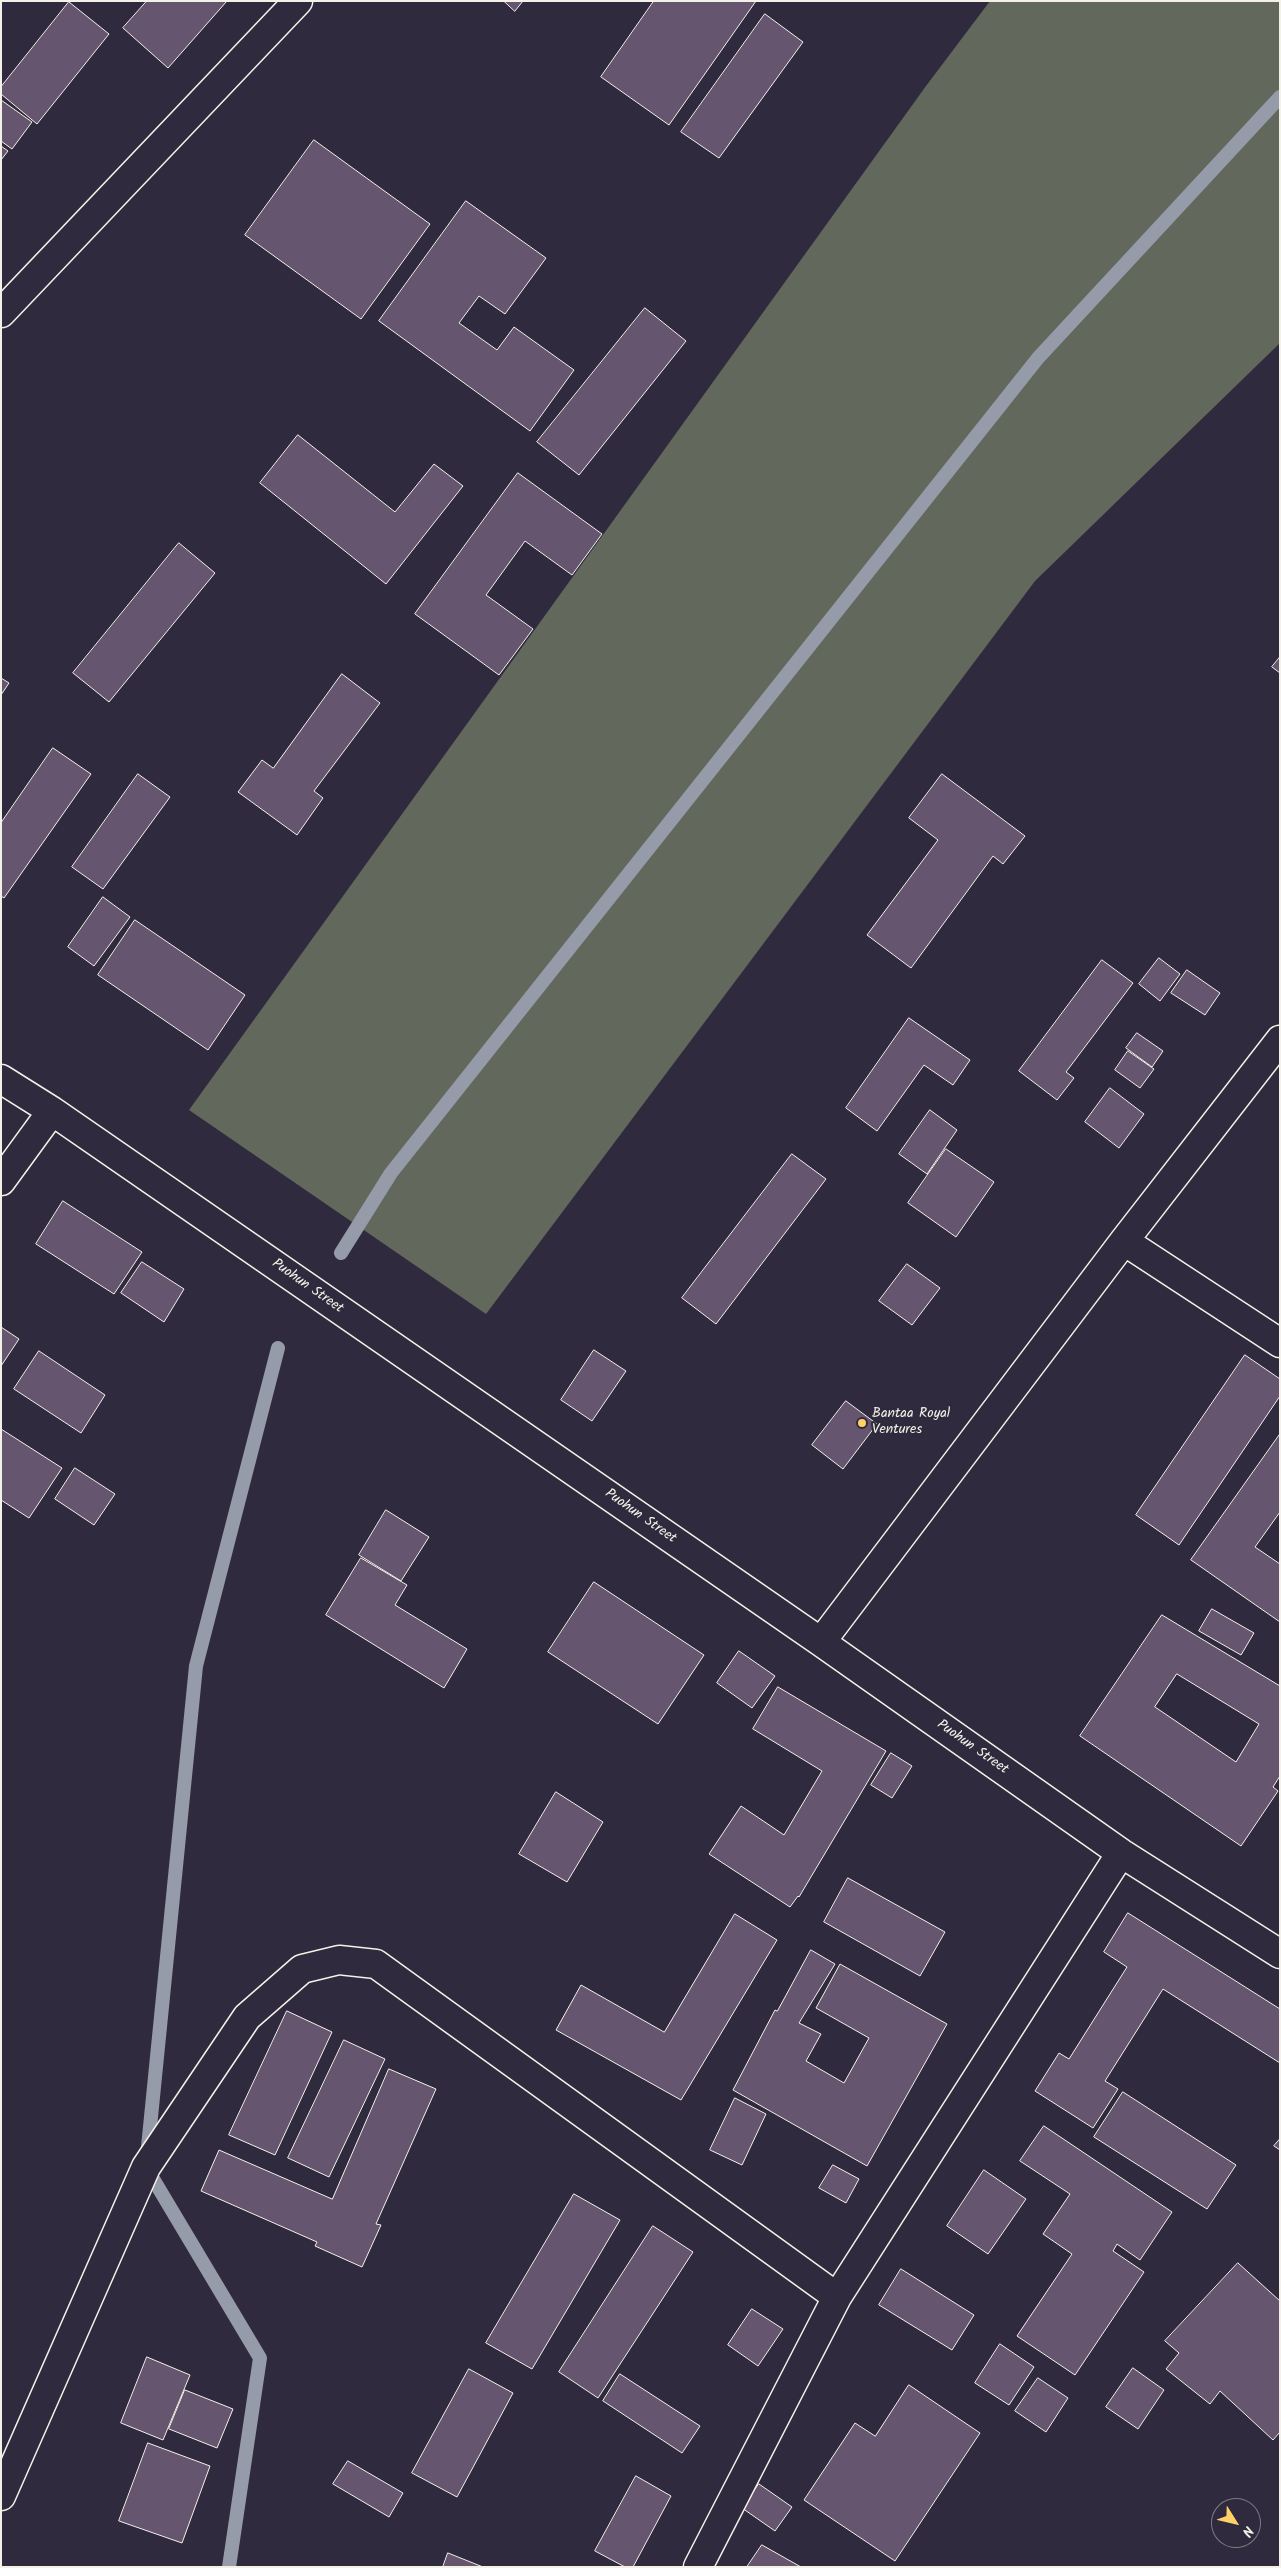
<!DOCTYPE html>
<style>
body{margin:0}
#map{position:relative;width:1281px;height:2568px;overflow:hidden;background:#2f2a3d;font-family:Kalam,sans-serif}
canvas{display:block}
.frame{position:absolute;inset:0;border:2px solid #f4f1e8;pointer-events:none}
.north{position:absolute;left:1211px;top:2498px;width:50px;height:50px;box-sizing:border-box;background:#2f2a3d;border:1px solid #7e7a81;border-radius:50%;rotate:126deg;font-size:14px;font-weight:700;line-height:20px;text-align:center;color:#f4f1e8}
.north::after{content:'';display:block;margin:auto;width:18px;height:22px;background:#ffd166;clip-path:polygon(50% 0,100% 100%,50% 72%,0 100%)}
</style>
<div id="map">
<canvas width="1281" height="2568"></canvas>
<div class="frame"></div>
<div class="north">N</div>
</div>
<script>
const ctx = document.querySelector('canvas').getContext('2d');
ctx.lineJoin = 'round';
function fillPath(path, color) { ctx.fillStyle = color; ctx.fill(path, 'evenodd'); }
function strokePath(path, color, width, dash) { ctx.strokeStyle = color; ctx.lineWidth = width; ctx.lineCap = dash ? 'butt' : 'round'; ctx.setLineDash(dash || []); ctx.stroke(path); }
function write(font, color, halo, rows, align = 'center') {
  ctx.font = font + ' Kalam,sans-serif'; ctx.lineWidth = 4; ctx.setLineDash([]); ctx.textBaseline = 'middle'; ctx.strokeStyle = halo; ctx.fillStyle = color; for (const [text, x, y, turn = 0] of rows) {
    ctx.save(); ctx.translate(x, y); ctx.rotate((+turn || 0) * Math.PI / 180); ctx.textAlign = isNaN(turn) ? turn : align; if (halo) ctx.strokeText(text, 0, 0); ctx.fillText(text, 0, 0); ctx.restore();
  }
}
fillPath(new Path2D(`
 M990 1H1280V343L1035 581 486 1314 189 1110 926 86Z`), '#62685b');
strokePath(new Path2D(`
 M341 1253 391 1173 1038 358 1280 97
 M229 2567 260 2358 146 2167 196 1666 278 1348`), '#959ba8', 14);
const building = new Path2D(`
 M147 1H227L168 68 123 28Z
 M504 1H523L515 11Z
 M654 1H756L669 125 601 77Z
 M69 2 109 34 37 124 1 94V87Z
 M765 14 803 42 719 158 681 132Z
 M1 100 32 122 12 149 1 141Z
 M314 140 430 224 361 319 245 235Z
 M1 146 8 151 1 160Z
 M466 201 546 258 505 314 479 296 459 323 497 350 514 327 574 370 530 431 379 321Z
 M645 308 686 341 579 475 537 442Z
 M298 435 395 512 434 464 463 486 386 584 260 483Z
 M518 473 602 534 572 575 525 541 486 595 533 629 499 675 415 614Z
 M179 543 215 573 109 702 73 673Z
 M1280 657V673L1272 667Z
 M342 674 380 703 314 791 323 798 297 835 238 792 262 760 273 768Z
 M1 678 9 683 1 695Z
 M53 748 91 774 4 898 1 896V823Z
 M138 774 170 797 103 889 72 867Z
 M942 774 1025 836 1003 864 993 856 911 968 867 935 938 840 909 818Z
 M103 897 130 917 94 966 68 947Z
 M135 920 245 995 208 1050 98 975Z
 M1159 958 1180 974 1160 1001 1139 984Z
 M1102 960 1133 983 1066 1072 1074 1078 1057 1100 1019 1071Z
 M1187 970 1220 993 1205 1015 1171 993Z
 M909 1018 970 1060 953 1085 924 1065 877 1131 846 1108Z
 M1137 1033 1163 1051 1152 1067 1126 1048Z
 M1128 1051 1154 1069 1140 1088 1115 1070Z
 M1110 1088 1144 1114 1119 1148 1085 1122Z
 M930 1110 957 1130 927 1174 899 1154Z
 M946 1149 994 1182 956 1237 908 1203Z
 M792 1154 826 1179 716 1324 682 1298Z
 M63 1201 142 1252 114 1294 36 1244Z
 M142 1262 184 1289 164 1322 121 1293Z
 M907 1264 940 1288 912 1325 879 1301Z
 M1 1327 19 1339 1 1366Z
 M594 1350 626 1371 592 1421 561 1400Z
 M39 1351 105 1395 81 1433 14 1389Z
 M1245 1355 1280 1379V1396L1179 1545 1136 1515Z
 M846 1401 877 1424 843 1469 812 1445Z
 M1 1429 62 1468 29 1518 1 1500Z
 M1280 1434V1512L1255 1547 1280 1564V1622L1191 1560Z
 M75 1468 115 1494 94 1525 55 1499Z
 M386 1510 429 1537 401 1581 359 1555Z
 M361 1558 407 1585 395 1605 467 1649 444 1688 326 1615Z
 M594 1582 704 1655 658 1724 548 1652Z
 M1212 1609 1254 1633 1241 1655 1199 1631Z
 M1162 1615 1280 1686V1776L1273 1787 1278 1791 1241 1846 1080 1736ZM1177 1674 1259 1724 1236 1762 1155 1707Z
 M739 1651 775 1676 752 1708 717 1683Z
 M778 1687 886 1751 799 1897 798 1896 790 1907 709 1854 741 1806 784 1835 822 1771 753 1729Z
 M891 1753 912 1766 892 1798 871 1785Z
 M556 1792 603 1822 567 1882 519 1854Z
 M848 1878 945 1932 920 1976 824 1922Z
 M1128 1913 1280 2009V2063L1163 1989 1105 2081 1118 2089 1093 2128 1035 2091 1059 2053 1069 2059 1127 1967 1104 1952Z
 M735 1914 777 1940 681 2100 556 2030 581 1985 664 2032Z
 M811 1950 835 1964 799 2023 821 2034 806 2061 844 2083 869 2038 816 2008 840 1964 947 2024 867 2166 733 2090 775 2010 777 2011Z
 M287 2011 332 2032 275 2155 229 2135Z
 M344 2040 385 2059 329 2177 288 2158Z
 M389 2069 436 2089 376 2224 381 2225 362 2267 315 2246 317 2242 201 2191 219 2150 332 2199Z
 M1123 2092 1236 2165 1207 2209 1094 2137Z
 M735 2098 766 2114 742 2165 710 2150Z
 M1044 2126 1172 2212 1140 2260 1117 2244 1113 2251 1144 2272 1075 2375 1017 2336 1072 2254 1043 2234 1070 2194 1020 2161Z
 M1280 2139V2150L1274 2146Z
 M833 2165 859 2179 846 2203 819 2188Z
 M984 2170 1026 2199 988 2254 947 2226Z
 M574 2194 620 2220 532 2369 486 2343Z
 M653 2226 693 2252 598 2398 559 2372Z
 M1238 2263 1280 2301V2432L1273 2440 1220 2391 1210 2404 1166 2369 1179 2353 1165 2341Z
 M901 2269 974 2315 952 2350 879 2305Z
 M752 2309 783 2329 758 2366 728 2345Z
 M1000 2344 1034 2367 1009 2405 975 2383Z
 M147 2357 190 2375 163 2440 121 2423Z
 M1133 2368 1164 2390 1138 2429 1106 2407Z
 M469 2369 513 2393 457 2497 412 2473Z
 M620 2374 700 2426 682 2453 603 2401Z
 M1038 2378 1068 2398 1046 2432 1015 2411Z
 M909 2385 980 2433 895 2561 804 2500 855 2423 875 2436Z
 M185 2390 233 2409 217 2448 169 2429Z
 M148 2443 210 2466 182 2543 119 2521Z
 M348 2461 403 2493 389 2517 333 2484Z
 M636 2476 671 2496 633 2567H625L595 2551Z
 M759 2484 792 2507 775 2531 742 2508Z
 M762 2545 801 2567H747Z
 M448 2553 483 2567H443Z`);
fillPath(building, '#65556f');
strokePath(building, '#f4f1e8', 1);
const minor = new Path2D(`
 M1 313 298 1
 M1 1079 52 1111 821 1642 1121 1853 1280 1954
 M1 1181 52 1111
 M1124 1241 1280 1343
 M821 1642 1124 1241 1280 1040
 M1 2496 146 2167 247 2017 302 1969 339 1960 376 1964 837 2297
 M698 2567 837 2297 1121 1853`);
strokePath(minor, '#f4f1e8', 31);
strokePath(minor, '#2f2a3d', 28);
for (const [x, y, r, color] of [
 [862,1423,5,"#ffd166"]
]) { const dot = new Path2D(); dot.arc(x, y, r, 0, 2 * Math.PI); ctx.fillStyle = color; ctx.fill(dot); strokePath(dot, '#2f2a3d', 2); }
write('14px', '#f4f1e8', '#2f2a3d', [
 ["Puohun Street",307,1287,35],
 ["Puohun Street",640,1517,35],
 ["Puohun Street",972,1748,35]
]);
write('14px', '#f4f1e8', '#2f2a3d', [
 ["Bantaa Royal",872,1415],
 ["Ventures",872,1431]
], 'left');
</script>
